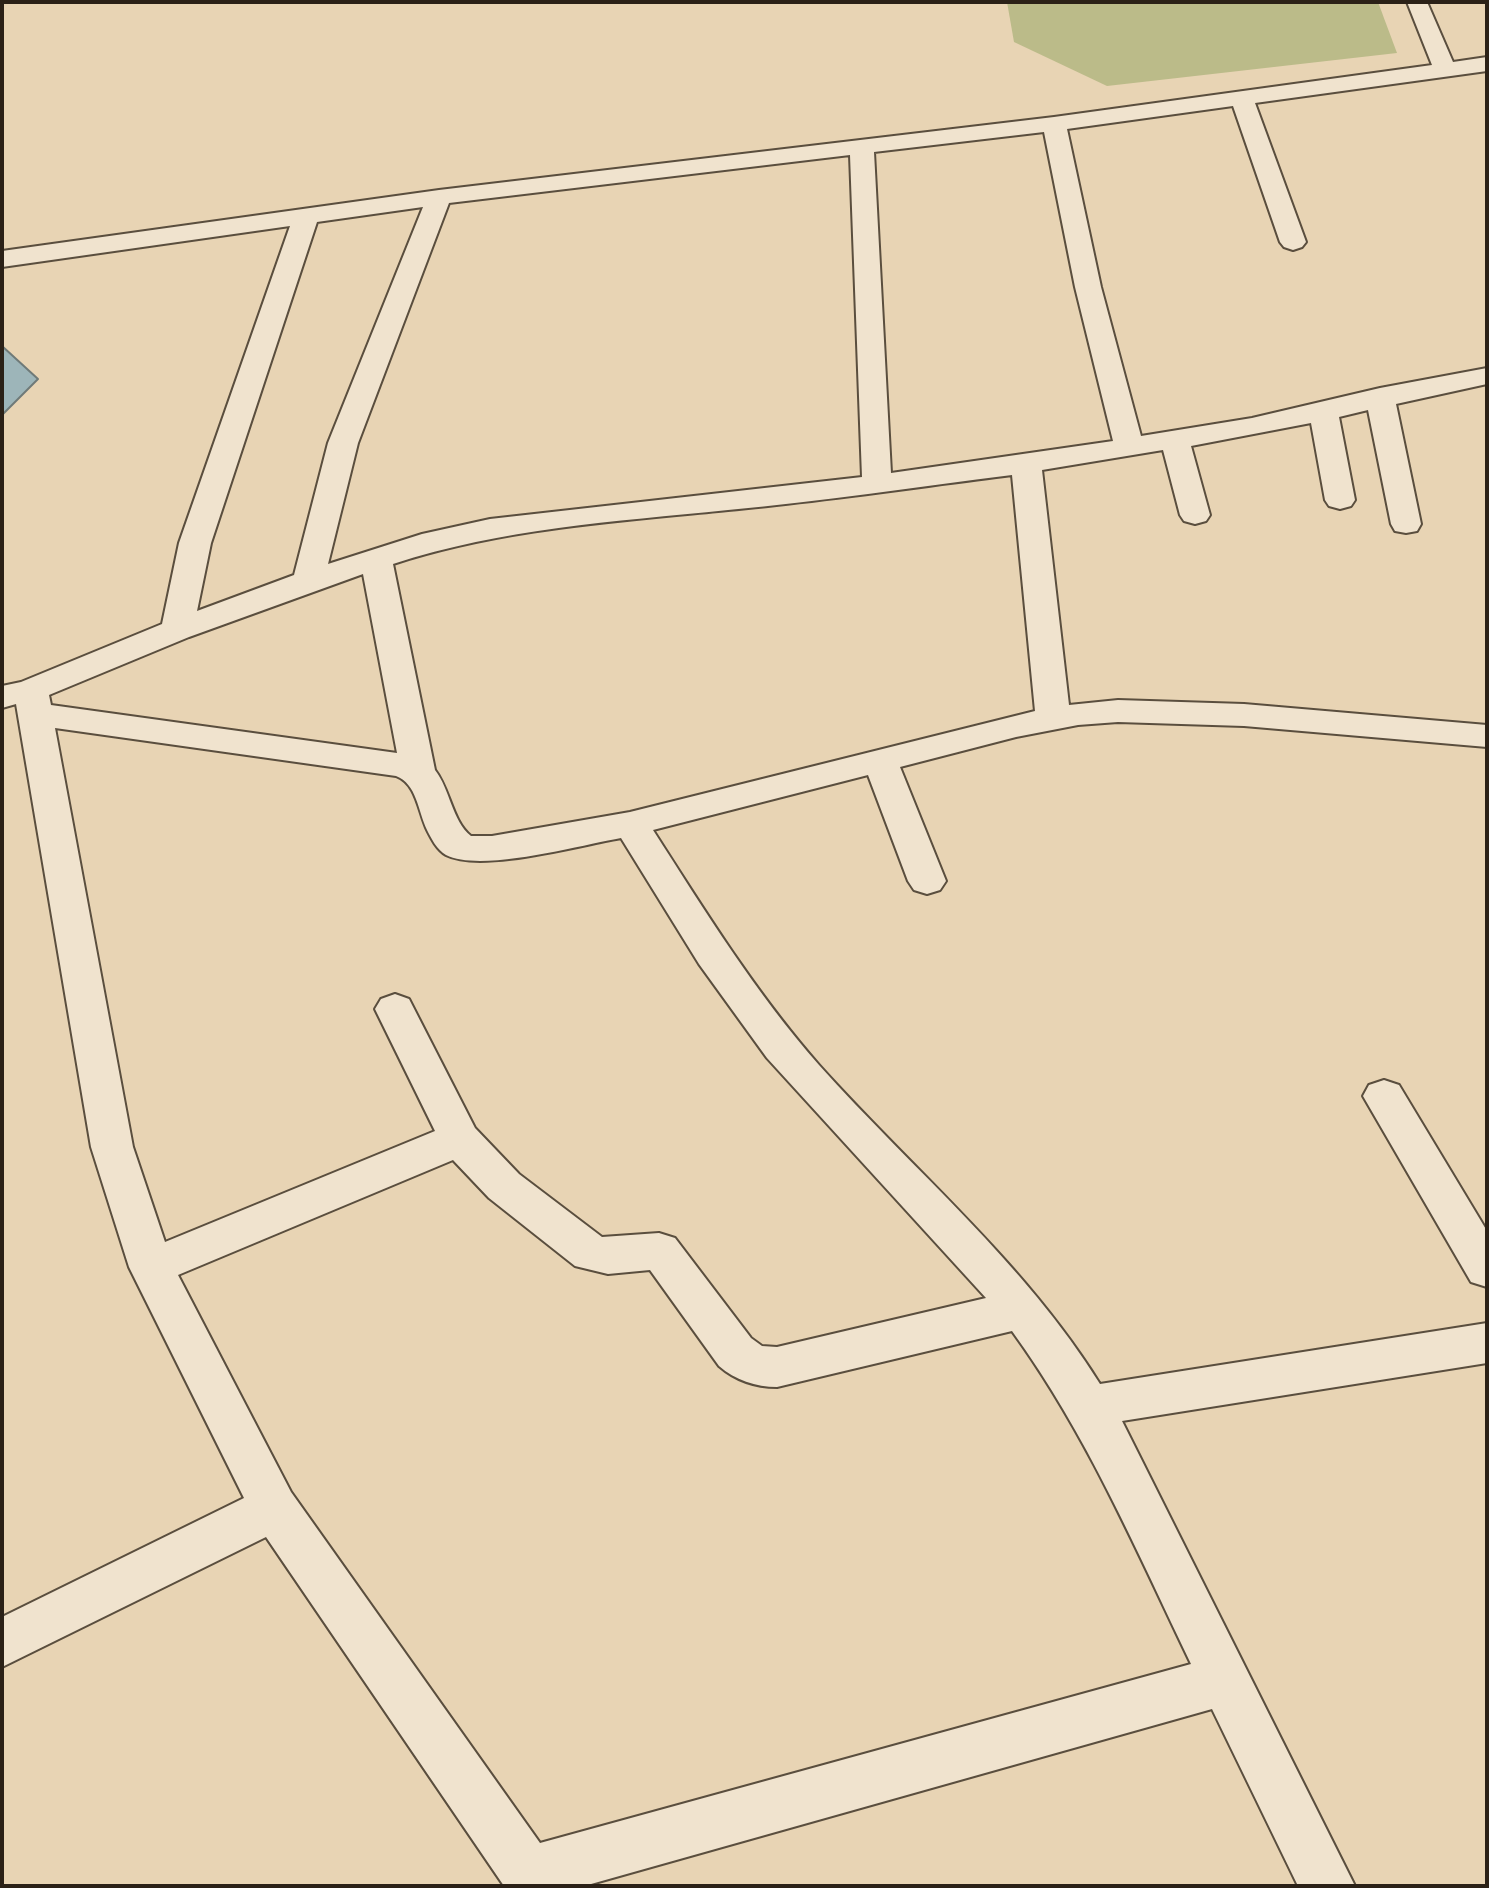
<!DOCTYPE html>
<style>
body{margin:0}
#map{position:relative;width:1489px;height:1888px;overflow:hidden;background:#e8d4b4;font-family:"Libre Bodoni",serif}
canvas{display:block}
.frame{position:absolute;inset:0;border:4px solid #2b2117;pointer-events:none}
</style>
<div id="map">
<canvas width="1489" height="1888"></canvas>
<div class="frame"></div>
</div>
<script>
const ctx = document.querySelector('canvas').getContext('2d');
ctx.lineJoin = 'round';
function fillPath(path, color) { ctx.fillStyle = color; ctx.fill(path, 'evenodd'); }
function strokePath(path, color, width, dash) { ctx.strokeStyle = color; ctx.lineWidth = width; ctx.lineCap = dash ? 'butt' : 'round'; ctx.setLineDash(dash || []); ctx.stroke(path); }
fillPath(new Path2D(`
 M1007 2H1378L1397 53 1107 86 1014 42Z`), '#bbbb89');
const water = new Path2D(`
 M2 346 38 379 2 415Z`);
fillPath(water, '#9db5b9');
strokePath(water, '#6f7a78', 2);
const minor = new Path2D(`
 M1407 2H1427L1453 62 1487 57V71L1255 103 1306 242 1302 247 1293 250 1284 247 1280 242 1233 106 1067 129 1101 287 1141 436 1252 418 1380 388 1487 368V384L1396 404 1421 524 1417 531 1406 533 1395 531 1391 524 1368 410 1339 417 1355 500 1351 506 1340 509 1329 506 1325 500 1311 423 1191 446 1210 515 1206 521 1195 524 1184 521 1180 515 1163 450 1042 470 1069 705 1118 700 1244 704 1487 725V747L1244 726 1118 722 1078 725 1016 737 900 767 946 881 940 890 927 894 914 890 908 881 868 775 653 830C705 911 755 992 819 1065 914 1171 1024 1262 1100 1384L1487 1323V1363L1122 1421 1355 1886H1298L1212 1709 584 1886H504L266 1537 2 1667V1617L244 1498 129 1267 91 1147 16 704 2 708V686L21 682 162 624 179 543 290 226 2 267V251L439 190 1054 117 1432 65ZM1044 132 1075 287 1113 441 891 473 874 152ZM850 155 862 477 490 519 422 534 328 564 358 443 449 203ZM423 207 328 443 294 575 197 611 211 543 317 222ZM1012 475 1035 711 630 812 492 836H471C452 821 450 789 435 770L393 564C504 528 612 522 728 510 823 501 917 487 1012 475ZM363 574 397 753 51 705 49 695 189 637ZM55 728 396 776C417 784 418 811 427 830 431 838 437 850 446 855 481 873 581 845 621 838L699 964 767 1058 986 1298 777 1347 762 1346 751 1338 675 1238 659 1233 602 1237 519 1174 475 1128 409 999 395 994 381 999 375 1009 435 1131 165 1242 133 1147ZM453 1160 489 1198 575 1266 608 1274 650 1270 719 1366C735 1380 756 1387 777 1387L1012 1331C1087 1434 1136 1550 1191 1664L540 1843 291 1492 178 1275Z
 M1384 1080 1399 1085 1487 1231V1287L1471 1282 1363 1096 1369 1085Z`);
strokePath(minor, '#5a4e3e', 4);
fillPath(minor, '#f0e3ce');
</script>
